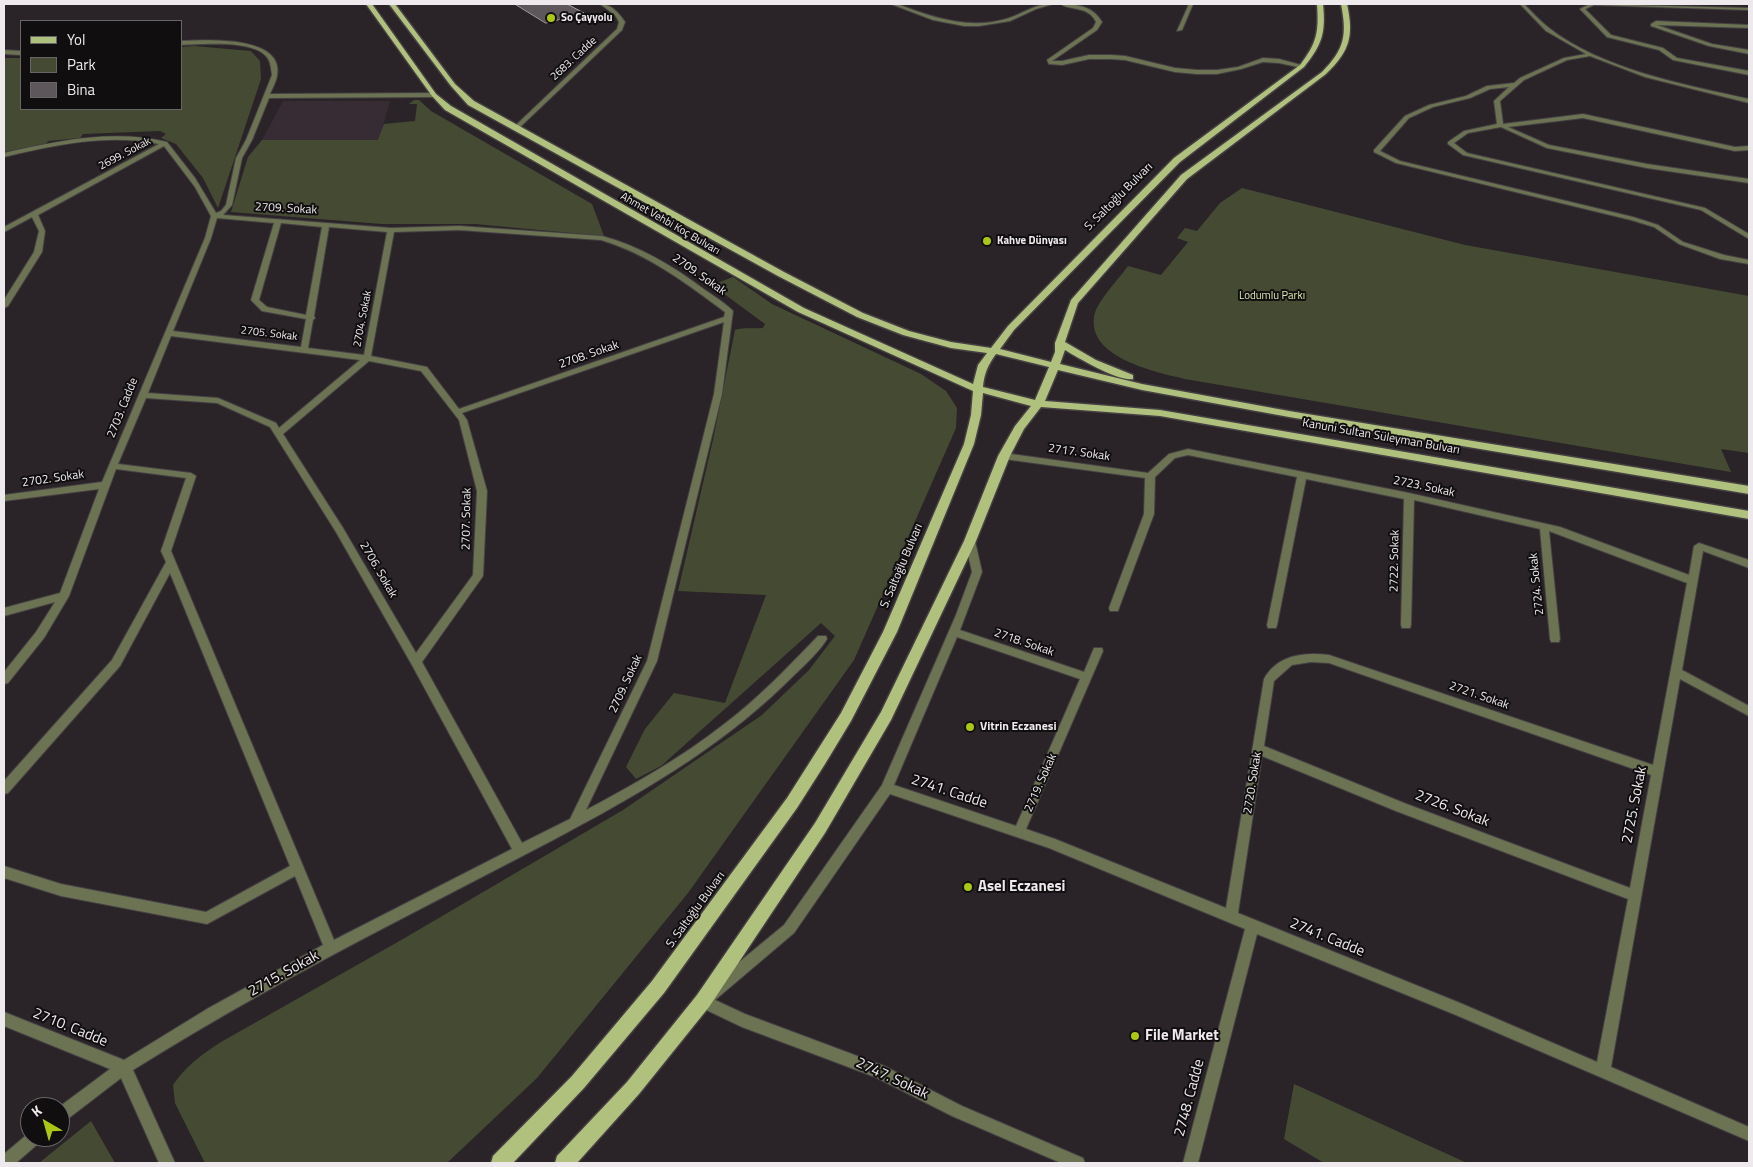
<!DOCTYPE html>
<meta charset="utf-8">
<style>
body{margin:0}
#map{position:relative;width:1753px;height:1167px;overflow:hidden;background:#2a2428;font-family:"Titillium Web",sans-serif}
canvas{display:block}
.frame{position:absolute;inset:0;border:5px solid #ede9ec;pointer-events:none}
.legend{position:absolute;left:20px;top:20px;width:162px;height:90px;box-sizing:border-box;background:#110e10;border:1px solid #696668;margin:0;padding:6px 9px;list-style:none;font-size:15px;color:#ede9ec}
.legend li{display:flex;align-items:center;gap:10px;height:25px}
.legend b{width:25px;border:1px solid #696668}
.north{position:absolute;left:20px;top:1097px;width:50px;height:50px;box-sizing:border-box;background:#110e10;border:1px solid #696668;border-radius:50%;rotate:322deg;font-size:14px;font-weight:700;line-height:20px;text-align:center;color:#ede9ec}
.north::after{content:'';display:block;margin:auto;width:18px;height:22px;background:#abc716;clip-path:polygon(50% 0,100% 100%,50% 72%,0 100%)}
</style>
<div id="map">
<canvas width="1753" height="1167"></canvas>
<div class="frame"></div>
<ul class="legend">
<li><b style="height:6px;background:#b0c07d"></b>Yol</li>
<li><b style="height:14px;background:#454b33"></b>Park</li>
<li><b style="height:14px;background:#5d565b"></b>Bina</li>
</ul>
<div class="north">K</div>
</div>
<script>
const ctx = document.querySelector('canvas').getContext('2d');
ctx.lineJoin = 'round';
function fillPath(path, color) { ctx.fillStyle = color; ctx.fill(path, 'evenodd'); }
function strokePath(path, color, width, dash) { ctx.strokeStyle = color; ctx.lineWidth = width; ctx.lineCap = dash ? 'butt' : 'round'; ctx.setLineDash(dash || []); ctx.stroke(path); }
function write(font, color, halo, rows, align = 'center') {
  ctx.font = font + ' "Titillium Web",sans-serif'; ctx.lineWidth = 4; ctx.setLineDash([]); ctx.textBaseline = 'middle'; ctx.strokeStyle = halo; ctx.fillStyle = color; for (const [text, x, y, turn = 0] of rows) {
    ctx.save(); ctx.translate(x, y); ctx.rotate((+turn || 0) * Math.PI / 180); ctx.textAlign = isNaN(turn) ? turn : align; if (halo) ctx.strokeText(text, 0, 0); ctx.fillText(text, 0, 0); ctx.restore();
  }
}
fillPath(new Path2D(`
 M283 101H390L379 140H262Z`), '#372c34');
fillPath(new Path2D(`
 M194 46 251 51 260 61 261 79 218 208 203 178 176 144 161 138 166 134 160 131 83 134 80 138 48 141 46 144 4 152V58H21V109H181V47Z
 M414 100H419L431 111 592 204 604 236 475 224H382L231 212 248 157 262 140H378L384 124 415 121 417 104H409Z
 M1242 188 1465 245 1749 296V453L1721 449 1731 472 1185 379C1156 372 1088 358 1094 317 1096 302 1119 279 1128 266L1161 275 1188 242 1177 238 1185 228 1197 231 1220 203Z
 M733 277 772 304 921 374 946 391 957 408 956 428 854 660 688 893 537 1078 447 1163H205L175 1103 173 1085C186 1066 201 1055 221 1042L403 939 623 810 762 715 809 670 835 636 821 623 661 766 636 779 626 767 645 729 674 693 725 703 766 595 678 591 713 440 735 330C744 327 753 329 763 328L765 324 712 285Z
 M1294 1084 1467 1163H1324L1284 1139Z
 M91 1121 115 1163H39Z`), '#454b33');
const building = new Path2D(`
 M515 4H567L584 13 546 23Z`);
fillPath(building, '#5d565b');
strokePath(building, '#a39ca1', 1);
const minor = new Path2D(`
 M600 4C611 4 619 13 625 22L622 30 518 129H514V127L617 29 619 22 615 15Z
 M891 4H897C931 17 969 30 1006 19 1023 14 1035 3 1053 4L1036 9 1010 21 979 26H964L933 20Z
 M1060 4C1076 4 1093 6 1102 22L1097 30 1052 61H1062L1089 55H1111L1125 56 1175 68 1197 70H1217L1238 67 1263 58 1279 59 1305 66 1302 68 1279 63 1263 62 1241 69 1217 74H1197L1175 72 1125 60 1111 59H1089L1062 65 1049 64 1047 60 1093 28 1096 22C1089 6 1072 11 1060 4Z
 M1189 4H1193L1182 30 1177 31Z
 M1520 4H1524C1532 12 1540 21 1549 28 1601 69 1685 85 1749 99V103L1645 77 1590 56 1567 60 1524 80 1500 101 1503 124 1583 114 1735 147 1749 146V150L1735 151 1583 118 1508 127 1549 145 1647 164 1749 179V183L1647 168 1547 148 1501 127 1468 133 1454 143 1467 153 1705 208 1749 234V239L1701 210 1463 155 1448 144V142L1464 131 1497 124 1494 101 1509 87 1490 89 1470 98 1433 107 1409 118 1380 151 1400 161 1633 217 1658 225 1683 242 1724 255 1749 260V264L1720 259 1679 244 1654 227 1631 220 1396 163 1374 152V150L1405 116 1429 105 1466 96 1487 86 1514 83 1520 78 1564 58 1586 54 1546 31Z
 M1590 4 1749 8V10L1594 5 1585 9 1611 35 1663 48 1677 58 1749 71V75L1673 60 1659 50 1607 37 1580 9Z
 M1656 21 1749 25V28L1657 25 1712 44 1749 50V54L1709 46 1651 26V24Z
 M181 41C205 40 285 35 277 76 276 82 272 89 270 94L434 93 437 95 434 97 269 98 252 140 242 158 232 205 223 215 391 228 459 226 602 236C640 246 673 266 705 290 714 296 725 303 733 311L722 394 657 661 586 810C633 785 681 758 723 725 758 699 788 667 818 636H826L827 639C818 654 798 671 785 684 717 750 636 796 553 840 502 867 450 893 399 920 308 967 219 1016 133 1070L175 1163H159L121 1078 65 1121 60 1123 59 1107 110 1069 4 1026V1012L124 1060 207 1009 323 945 295 876 207 924 61 896 4 878V866L61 884 206 912 290 866 170 573 120 666 8 793 4 794V781L112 660 166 562 161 551 186 478 116 469 69 596 44 638 8 683 4 684V672L36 632 55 602 4 616V608L60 593 99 489 4 501V495L102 482 205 238 211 216 195 187 164 146 38 215 45 231 42 252 8 306 4 308V300L34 252 39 231 32 217 6 231 4 232V227L159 144C108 133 54 145 4 157V153C58 141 112 129 167 142L195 178 216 213 221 211 226 205 236 158 246 140 272 75C271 69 271 61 266 56 251 40 202 44 181 45ZM217 218 274 223 251 300 262 311 306 319 301 347 173 331 211 238ZM281 223 322 227 306 315 267 307 259 300ZM329 227 387 232 364 355 308 348 313 320 315 318 314 316ZM459 230 601 240C648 254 686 283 725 312L724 317 459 409 427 367 371 356 394 232ZM724 322 714 394 647 661 570 819 522 843 422 662 483 576 487 491 467 420 462 413ZM171 336 360 360 279 428 276 423 218 398 148 393ZM369 361 421 371 459 420 477 491 473 575 416 653 343 528 283 434ZM146 398 217 403 270 427 336 532 412 665 512 849 334 940 171 551 196 476 191 473 118 464Z
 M4 50 21 51V55L4 54Z
 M1188 449 1409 493 1560 527 1689 575 1694 546 1699 543 1749 560V568L1703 551 1682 670 1749 706V716L1680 679 1611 1067 1749 1127V1141L1456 1015 1257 934 1198 1163H1183L1245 929 1049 848 890 794 794 933 715 1000 745 1014 884 1066 962 1106 1083 1158 1085 1163H1061L952 1116 875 1077 742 1027 698 1006 696 1001 698 996 784 925 882 785 956 615 972 572 965 541 970 538 975 541 982 572 960 630 1084 672 1094 648H1102L1103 651 1026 829 1055 839 1226 908 1264 679C1277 655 1304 652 1329 655L1653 765 1687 583 1549 531 1560 639 1559 642H1551L1550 639 1540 529 1414 500 1411 625 1410 628H1402L1401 625 1404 499 1306 479 1277 625 1276 628H1268L1267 625 1297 477 1188 455 1175 458 1155 477 1154 514 1119 608 1118 611H1110L1109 608 1144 514 1145 478 1004 459 1000 456 1004 453 1148 473 1169 454ZM957 637 1080 679 1016 826 894 785ZM1311 662 1329 663 1651 775 1630 888 1404 803 1264 746 1274 681 1292 665ZM1262 756 1396 811 1628 899 1597 1062 1460 1003 1238 913Z
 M30 1132V1137H42L40 1142 16 1163H4V1154Z`);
const primary = new Path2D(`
 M366 4H372L436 94 451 106 804 308 973 384 978 365 987 353 951 348 903 335 857 317 778 276 468 105 451 86 389 4H395L455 84 474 101 784 272 863 313 909 331 951 342 991 348 1008 326 1174 158 1300 65C1317 43 1319 32 1317 4H1323C1326 33 1322 45 1304 67L1180 162 1014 330 1000 349 1051 362 1055 352V343L1071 300 1181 175 1322 72C1345 49 1347 35 1341 4H1347C1354 36 1350 51 1326 74L1187 179 1078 303 1065 342 1096 360 1133 375V379C1119 382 1078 358 1065 350L1060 364 1142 384 1289 411 1749 486V494L1289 417 1142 390 1058 370 1045 401 1160 410 1749 511V519L1160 416 1041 407 1024 429 1010 456 976 541 891 720 825 833 709 1007 639 1094 577 1163H555L557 1156 627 1082 697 995 815 823 881 712 964 541 998 456 1015 426 1031 406 983 393 981 415 974 444 897 632 851 721 825 764 797 808 664 993 584 1088 513 1163H491L493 1156 572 1076 652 981 787 798 841 713 883 632 964 444 971 415 973 391 798 312 445 110 432 96ZM996 354 1049 367 1035 400 983 387C984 374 988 365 996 354Z`);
strokePath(minor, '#454043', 2);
strokePath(primary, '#454043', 3);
fillPath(minor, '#6b7353');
fillPath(primary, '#b0c07d');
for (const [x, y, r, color] of [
 [551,18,5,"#abc716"],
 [987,241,5,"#abc716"],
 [970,727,5,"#abc716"],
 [968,887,5,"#abc716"],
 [1135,1036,5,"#abc716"]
]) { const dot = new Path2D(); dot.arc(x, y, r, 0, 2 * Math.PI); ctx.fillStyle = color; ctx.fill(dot); strokePath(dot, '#110e10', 2); }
write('bold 11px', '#ede9ec', '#110e10', [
 ["So Çayyolu",561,18],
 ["Kahve Dünyası",997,241]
], 'left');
write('11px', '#ede9ec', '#110e10', [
 ["2683. Cadde",574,59,-43],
 ["2699. Sokak",125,154,-28],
 ["Ahmet Vehbi Koç Bulvarı",670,224,30],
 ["2704. Sokak",363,319,-79],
 ["2705. Sokak",269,334,7]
]);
write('11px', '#dae8af', '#110e10', [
 ["Lodumlu Parkı",1272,296]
]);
write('12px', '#ede9ec', '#110e10', [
 ["S. Saltoğlu Bulvarı",1119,197,-45],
 ["2709. Sokak",286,209,3],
 ["2709. Sokak",699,275,35],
 ["2708. Sokak",589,355,-19],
 ["2703. Cadde",123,408,-68],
 ["Kanuni Sultan Süleyman Bulvarı",1381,437,10],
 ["2717. Sokak",1079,453,8],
 ["2702. Sokak",53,479,-8],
 ["2723. Sokak",1424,487,12],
 ["2707. Sokak",467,519,-89],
 ["2722. Sokak",1395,561,-89],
 ["S. Saltoğlu Bulvarı",902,566,-67],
 ["2706. Sokak",378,570,60],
 ["2724. Sokak",1537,584,-96],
 ["2718. Sokak",1024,643,19],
 ["2709. Sokak",626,684,-65],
 ["2721. Sokak",1479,696,19],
 ["2719. Sokak",1041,783,-66],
 ["2720. Sokak",1253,783,-81],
 ["S. Saltoğlu Bulvarı",696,910,-54]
]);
write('bold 12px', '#ede9ec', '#110e10', [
 ["Vitrin Eczanesi",980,727]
], 'left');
write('15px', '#ede9ec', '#110e10', [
 ["2741. Cadde",949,792,18],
 ["2725. Sokak",1635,805,-79],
 ["2726. Sokak",1452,809,21],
 ["2741. Cadde",1327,938,22],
 ["2715. Sokak",284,974,-29],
 ["2710. Cadde",70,1028,22],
 ["2747. Sokak",892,1079,25],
 ["2748. Cadde",1190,1098,-75]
]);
write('bold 15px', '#ede9ec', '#110e10', [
 ["Asel Eczanesi",978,887],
 ["File Market",1145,1036]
], 'left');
</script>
